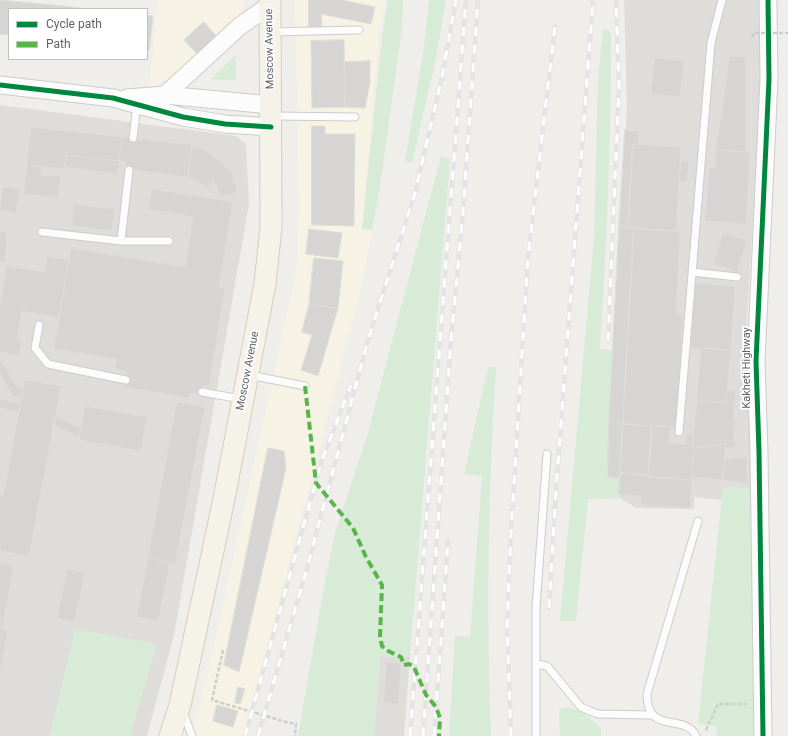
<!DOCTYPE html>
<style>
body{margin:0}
#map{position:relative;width:788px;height:736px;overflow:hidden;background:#efeeea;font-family:Roboto,sans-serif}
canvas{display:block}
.legend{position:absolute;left:8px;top:8px;width:140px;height:52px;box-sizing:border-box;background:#fff;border:1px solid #bfc1c3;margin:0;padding:5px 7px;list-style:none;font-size:12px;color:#5f6368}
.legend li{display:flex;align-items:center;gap:8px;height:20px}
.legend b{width:20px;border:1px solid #bfc1c3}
</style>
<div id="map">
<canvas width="788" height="736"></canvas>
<ul class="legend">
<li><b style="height:5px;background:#00873e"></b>Cycle path</li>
<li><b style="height:5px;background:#58b549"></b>Path</li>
</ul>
</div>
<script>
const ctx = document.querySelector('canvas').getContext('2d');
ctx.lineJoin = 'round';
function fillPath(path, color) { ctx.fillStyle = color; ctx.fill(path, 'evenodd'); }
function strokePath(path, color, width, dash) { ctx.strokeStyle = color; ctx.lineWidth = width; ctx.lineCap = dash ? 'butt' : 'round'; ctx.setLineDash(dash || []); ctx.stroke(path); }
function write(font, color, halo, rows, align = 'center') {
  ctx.font = font + ' Roboto,sans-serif'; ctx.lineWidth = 3.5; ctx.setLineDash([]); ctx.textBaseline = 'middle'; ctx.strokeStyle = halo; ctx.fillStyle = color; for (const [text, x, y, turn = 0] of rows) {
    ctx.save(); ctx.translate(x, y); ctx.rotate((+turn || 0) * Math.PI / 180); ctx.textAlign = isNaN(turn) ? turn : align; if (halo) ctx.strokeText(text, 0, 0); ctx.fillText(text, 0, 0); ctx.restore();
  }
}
fillPath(new Path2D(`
 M158 0H243L242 12 232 35 185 71 149 88Z
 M295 0H386L379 31 362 228 372 230 363 280 258 683 243 736H192L213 650 296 272 299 210Z`), '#f7f3e4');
fillPath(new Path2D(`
 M624 0H761V84L746 336 755 489 724 487 722 500 694 497V509L636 508 620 498 608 477 609 424 627 108Z
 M0 105 236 136 246 144 249 204 174 635 147 736H0Z
 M380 657H410L404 736H374Z`), '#dfddda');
fillPath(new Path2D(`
 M388 0H403L402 28 380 187 372 230 362 229 383 29Z
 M429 0H446L436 58 412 163 405 161 423 54Z
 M603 29 611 32C611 138 607 243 600 349L613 350 609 424 608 477 620 478V498L588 499 576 621H560L594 237 598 78Z
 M236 55V81L211 79Z
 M441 156 450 160 410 657H380L374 736H298L324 586 335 533 367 436Z
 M488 367H496C488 491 486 612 491 736H449L455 636 470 637 482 476 464 474Z
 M723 487 755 489 759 736H717L716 726 698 724Z
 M75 629 157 644 130 736H50Z
 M568 707 583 712 601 728V736H560L559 708Z`), '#d8ebd6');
const building = new Path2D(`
 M0 0 53 5V9H9V35L0 34Z
 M309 0H342L375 7 371 24 321 14 322 27H309Z
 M53 5 91 9H53Z
 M147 16H153L149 51H147Z
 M204 22 218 38 199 56 184 40Z
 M344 40 345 107 312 108 311 41Z
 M730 56 746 57V152L716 150Z
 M655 58 684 61 680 97 651 94Z
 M370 61V82L365 108 345 107 344 62Z
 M312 126H325V134H355L354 226 312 225Z
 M31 127 122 137 119 161 66 155 65 169 27 165Z
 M625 130 639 131 638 144H633L628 228 619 227Z
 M122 137 192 145 188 177 126 169V162L119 161Z
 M633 144 681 147 676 231 628 228Z
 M192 145 207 151 219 161 232 174 237 192 221 197 213 179 208 188 188 177Z
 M716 150 750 152 746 224 705 221 709 167 715 168Z
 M66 155 119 161 117 174 65 167Z
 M681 161 689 162 687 182 679 181Z
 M27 165 42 167 41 175 61 177 58 198 24 194Z
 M3 187 20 189 16 213 0 210Z
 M152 189 233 202 219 287 225 288 209 387 203 386 201 395 190 393 189 398 124 387 127 371 115 369 117 359 54 349 71 248 185 267 193 217 149 209Z
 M74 204 114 209 112 231 72 226Z
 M619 227 634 228 623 424 609 423Z
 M634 228 680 231 676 313 683 314 677 427 623 424Z
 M309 229 342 233 338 258 306 254Z
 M0 231 7 232 5 262 0 261Z
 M723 233 747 240 737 272 714 264Z
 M47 256 69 260 59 318 22 311 17 340 21 341 19 356 0 352V305L6 266 45 272Z
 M314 258 343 261 338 308 309 305Z
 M695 283 735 286 731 350 691 348Z
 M309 305 338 308 318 376 301 370 312 335 302 332Z
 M701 348 731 350 726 403 697 401Z
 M0 358 17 387 23 389 22 397 12 396 0 374Z
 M25 380 61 386 29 556 0 551V496H3Z
 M727 390H736L733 417H736L733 441 736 442 735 448 725 447 726 444 694 448V445H692L697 401 726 403Z
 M0 399 21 403 19 412 0 408Z
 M177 402 205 407 175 564 148 558Z
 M85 406 147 417 141 451 79 440Z
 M55 416 81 428 79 437 54 425Z
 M609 423 623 424 620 478 608 477Z
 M623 424 652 426 649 475 620 473Z
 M652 426 671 427 669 443 694 445 692 480 648 477Z
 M687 434H693L692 445 686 444Z
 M726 444 723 480 692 477 694 448Z
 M268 448 284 451 286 468 239 672 224 665Z
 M746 457 748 483 723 480 724 460Z
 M620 473 692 480 690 508 641 505V496L619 494Z
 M148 558 170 562 158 621 137 617Z
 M0 563 14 566 2 629H0Z
 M68 569 85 573 74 622 57 618Z
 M0 629 8 630 0 674Z
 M387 662 401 663 398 704 384 703Z
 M238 687 245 689 240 704 235 703Z
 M217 705 238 711 233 727 213 721Z`);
fillPath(building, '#d6d5d3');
strokePath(building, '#deddd9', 1);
const service = new Path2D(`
 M271 32 359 30
 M273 116 355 117
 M133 138 137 105
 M42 232 121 241H169
 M121 241 129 170
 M692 272 737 277
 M39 325 35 348 48 364 126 380
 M249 375 305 386
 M202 392 241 399
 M679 432 711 43 722 0
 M536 664V607L547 454
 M183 712 192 736
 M536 736V664L547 666 581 707 590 711 598 714 650 715
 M696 736C684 712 647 736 647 694L698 521`);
const tertiary = new Path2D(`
 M0 85 113 98 183 117 225 124 271 127
 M165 95 240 26 270 5
 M127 98 165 95 271 105
 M763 736 759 452 756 361 769 79 768 0`);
const primary = new Path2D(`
 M170 736 180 705 224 499 265 284 271 227 270 0`);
strokePath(service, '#cbcccc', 9);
strokePath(tertiary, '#cbcccc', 19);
strokePath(primary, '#d7ceb8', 23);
strokePath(new Path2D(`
 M223 650 212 700 286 722 296 724 295 736
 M706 730 718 704H746`), '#cacfcc', 2.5, [4, 2]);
strokePath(service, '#fdfcfc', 7);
strokePath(tertiary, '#fdfcfc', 17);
strokePath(primary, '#f4f2e9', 21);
const rail = new Path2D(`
 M608 341 619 88 616 0
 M549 608 556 490 593 0
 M245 736 321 463 351 385
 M258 736 306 572 368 340 415 193 442 77 456 0
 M410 736 466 0
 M423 736 451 340 463 212 478 0
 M434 736 448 542
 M511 736 507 628 511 532 528 257 555 26`);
strokePath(rail, '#e4e4e4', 4.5);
strokePath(rail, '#fff', 3, [9]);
strokePath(new Path2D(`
 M753 37V33H788`), '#cacfcc', 2.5, [4, 2]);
strokePath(new Path2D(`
 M305 386 316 483 353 528 366 557 382 585 380 637 382 646 386 650 401 657 404 665 409 664 414 667 426 695 436 707 440 718 439 736`), '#58b549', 4, [8, 4]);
strokePath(new Path2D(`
 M0 85 113 98 183 117 225 124 271 127
 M763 736 759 452 756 361 769 79 768 0`), '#00873e', 5);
write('11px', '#5f6368', '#fff', [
 ["Moscow Avenue",270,49,-91],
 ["Kakheti Highway",747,368,-90],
 ["Moscow Avenue",248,371,-79]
]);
</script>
